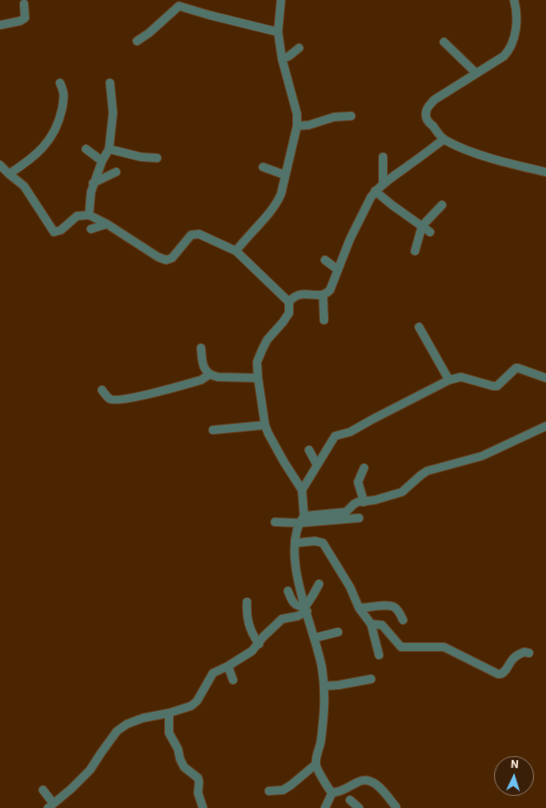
<!DOCTYPE html>
<style>
body{margin:0}
#map{position:relative;width:546px;height:808px;overflow:hidden;background:#4b2502;font-family:Roboto,sans-serif}
canvas{display:block}
.north{position:absolute;left:494px;top:756px;width:40px;height:40px;box-sizing:border-box;background:#3a1f08;border:1px solid #88705d;border-radius:50%;rotate:4deg;font-size:11px;font-weight:700;line-height:16px;text-align:center;color:#fdeadd}
.north::after{content:'';display:block;margin:auto;width:14px;height:18px;background:#6fc2f4;clip-path:polygon(50% 0,100% 100%,50% 72%,0 100%)}
</style>
<div id="map">
<canvas width="546" height="808"></canvas>
<div class="north">N</div>
</div>
<script>
const ctx = document.querySelector('canvas').getContext('2d');
ctx.lineJoin = 'round';
function strokePath(path, color, width, dash) { ctx.strokeStyle = color; ctx.lineWidth = width; ctx.lineCap = dash ? 'butt' : 'round'; ctx.setLineDash(dash || []); ctx.stroke(path); }
const minor = new Path2D(`
 M514 0C519 18 517 42 504 56L434 100C431 104 426 107 426 113 425 118 429 123 433 126 436 130 440 137 445 140 473 156 515 165 546 172
 M0 25 20 21 25 18 24 4
 M137 41 149 33 179 6 209 15 278 32
 M444 42 476 73
 M282 59 289 56 299 48
 M297 126 309 125 334 117 351 116
 M86 149 102 161
 M109 149 141 157 157 158
 M0 165 9 174 24 186 54 232 61 230 77 216 89 215 107 224 158 257 166 260 172 258 191 235 199 234 236 251 289 302V313L283 322 267 340 262 350 257 362 258 378 265 425 268 433 284 462 302 490 304 516C277 551 315 629 322 668 326 693 324 716 321 740 320 748 315 756 316 764 316 769 328 788 332 793L325 808
 M263 167 285 175
 M9 174C35 157 55 142 62 109 64 97 65 94 60 83
 M93 183 116 172
 M383 183V157
 M375 191 392 205 430 232
 M89 215 91 192 102 161 109 149 113 113 110 83
 M91 229 107 224
 M236 251C250 232 272 215 281 194L297 126V114L282 59 278 32 281 0
 M415 251 422 226 442 205
 M325 260 338 270
 M323 295 324 320
 M289 302C303 285 318 303 330 290L350 239 371 197C381 183 396 175 409 165 421 157 432 148 444 139
 M419 327 449 380
 M201 348C202 362 202 374 218 377L258 378
 M102 390C104 393 107 397 110 399 120 404 187 384 201 380L210 374
 M213 430 265 425
 M309 450 317 465
 M302 490 335 436 350 432 373 419 449 380 461 377 493 386H497L516 368H518L546 378
 M364 502 358 482 364 468
 M304 516 346 512 354 504 358 502 375 500 402 492 421 475 427 471 482 456 546 426
 M275 522 299 523 359 518
 M295 543 315 541 323 543 350 587 359 608 371 624 382 625 401 647H444L498 674C506 675 508 664 513 659 516 655 520 654 524 652L529 653
 M288 591C292 601 293 606 305 607L313 595 319 584
 M247 602C246 618 249 630 259 644
 M359 608C367 608 387 603 394 607 399 610 401 616 403 620
 M371 624 379 655
 M314 638 338 632
 M228 666 233 680
 M325 686 339 685 371 679
 M169 713V733L178 749 180 759 184 767 198 778 199 782 198 793 203 808
 M43 790 53 803
 M269 791 283 790 291 785 316 764
 M332 793C345 791 347 787 358 782 374 774 387 796 396 807
 M350 800 359 808
 M48 808 71 789 90 770 101 753 117 731 127 724 143 718 169 713 191 706 197 701 213 673 228 666 252 651 263 637 282 619 298 616 307 611`);
strokePath(minor, '#644121', 10);
strokePath(minor, '#51736a', 8);
</script>
